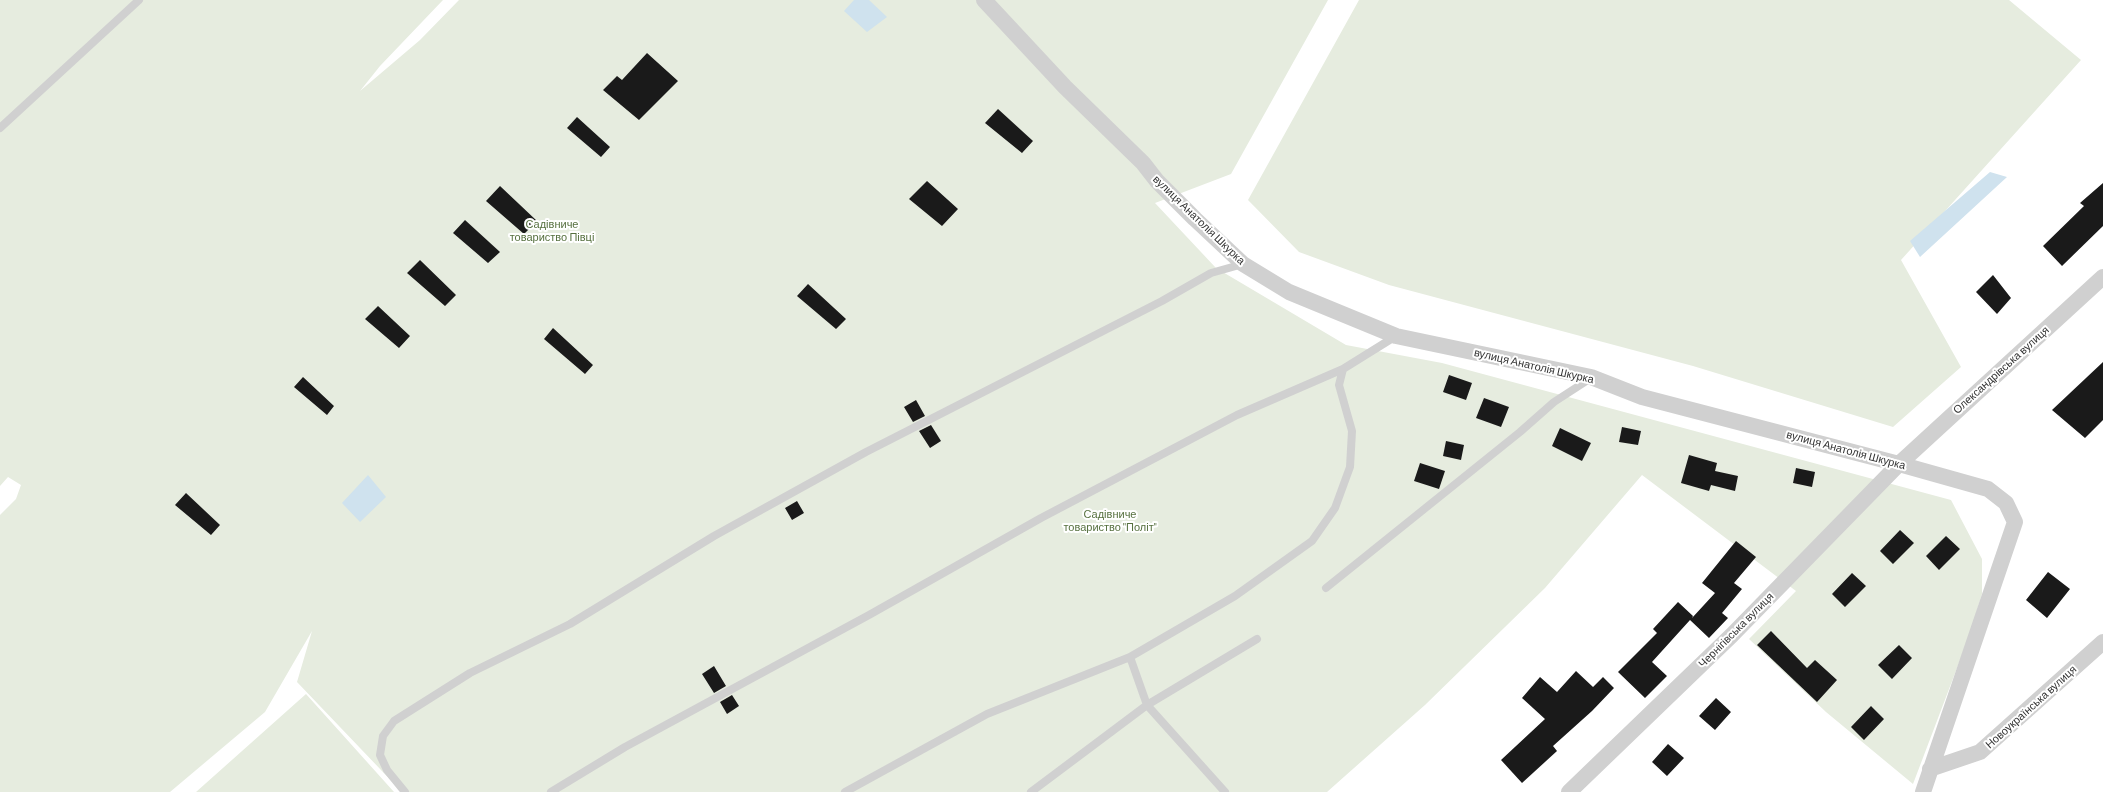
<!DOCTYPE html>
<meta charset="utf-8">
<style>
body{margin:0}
canvas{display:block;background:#fff}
</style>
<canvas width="2103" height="792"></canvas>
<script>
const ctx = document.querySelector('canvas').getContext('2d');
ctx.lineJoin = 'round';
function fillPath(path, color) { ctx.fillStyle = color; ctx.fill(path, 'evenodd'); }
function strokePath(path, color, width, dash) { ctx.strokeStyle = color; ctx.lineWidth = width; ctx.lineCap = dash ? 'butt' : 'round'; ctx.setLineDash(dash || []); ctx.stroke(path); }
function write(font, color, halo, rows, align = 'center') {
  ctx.font = font + ' Barlow,sans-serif'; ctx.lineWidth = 4; ctx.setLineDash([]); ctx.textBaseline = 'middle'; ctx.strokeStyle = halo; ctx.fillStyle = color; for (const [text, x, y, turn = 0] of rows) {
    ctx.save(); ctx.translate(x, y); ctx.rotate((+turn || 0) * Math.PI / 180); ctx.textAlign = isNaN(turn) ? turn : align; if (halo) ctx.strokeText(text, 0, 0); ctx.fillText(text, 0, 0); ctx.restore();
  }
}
fillPath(new Path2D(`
 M0 0H443L380 66 360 91 420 40 459 0H1328L1231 174 1155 203 1216 268 1346 345 1442 363 1951 500 1982 559V594L1968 639 1913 784 1826 712 1749 639 1796 591 1642 475 1545 588 1425 705 1327 792H402L297 682 312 631 265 712 170 792H0V515L16 499 21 485 8 477 0 486Z
 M1359 0H2009L2081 60 1901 260 1961 367 1893 427 1693 366 1389 285 1299 252 1248 200Z
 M306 694 394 792H196Z`), '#e6ecdf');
fillPath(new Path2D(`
 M854 0H869L887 17 867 32 844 11Z
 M1990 172 2007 177 1920 257 1910 241Z
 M368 475 386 497 360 522 342 503Z`), '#cfe2ee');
fillPath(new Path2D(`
 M647 53 678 81 639 120 603 90 617 76 622 80Z
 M998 109 1033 141 1022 153 985 123Z
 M577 117 610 147 601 157 567 128Z
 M927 181 958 209 942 226 909 199Z
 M2103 183V226L2062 266 2043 246 2084 206 2080 203Z
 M500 186 537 221 524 234 486 201Z
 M465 220 500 252 488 263 453 233Z
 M420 260 456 295 445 306 407 273Z
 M1993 275 2011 298 1997 314 1976 292Z
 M808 284 846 319 836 329 797 296Z
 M378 306 410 336 399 348 365 319Z
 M553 328 593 365 585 374 544 339Z
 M2103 362V420L2085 438 2052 410Z
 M1449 375 1472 383 1466 400 1443 392Z
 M303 377 334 406 327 415 294 387Z
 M1484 398 1509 407 1501 427 1476 418Z
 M916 400 925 416 913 422 904 407Z
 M931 425 941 441 930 448 919 431Z
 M1622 427 1641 431 1638 445 1619 442Z
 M1560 428 1591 443 1582 461 1552 446Z
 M1446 441 1464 445 1461 460 1443 456Z
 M1689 455 1717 463 1715 471 1738 476 1735 491 1711 485 1709 491 1681 483Z
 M1420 463 1445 471 1439 489 1414 481Z
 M1796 468 1815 472 1812 487 1793 483Z
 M186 493 220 525 211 535 175 505Z
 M797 501 804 513 792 520 785 508Z
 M1900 530 1914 543 1893 564 1880 551Z
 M1946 536 1960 549 1939 570 1926 556Z
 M1736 541 1756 557 1734 583 1742 589 1722 613 1728 618 1709 638 1690 620 1652 662 1667 676 1645 698 1618 672 1657 633 1653 629 1678 602 1693 616 1692 618 1715 593 1702 583Z
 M2048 572 2070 589 2047 618 2026 600Z
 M1852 573 1866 586 1845 607 1832 594Z
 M1771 631 1807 668 1815 660 1837 680 1817 702 1757 645Z
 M1899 645 1912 658 1892 679 1878 665Z
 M714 666 726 686 714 693 702 674Z
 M1576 671 1593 687 1603 677 1614 688 1592 711 1553 746 1557 751 1522 783 1501 760 1545 719 1522 698 1540 677 1557 692Z
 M732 695 739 706 727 714 720 702Z
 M1716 698 1731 712 1715 730 1699 716Z
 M1871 706 1884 719 1864 740 1851 727Z
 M1668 744 1684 758 1667 776 1652 762Z`), '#1a1a1a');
strokePath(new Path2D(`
 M0 128 139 0
 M1326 588 1520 432 1554 402 1591 378
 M1130 657 1147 705 1225 792
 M405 792 387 770 380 755 383 736 394 721 470 673 570 624 714 536 866 452 1162 301 1211 273 1243 264
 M551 792 625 747 869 615 1041 518 1237 415 1343 369
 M845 792 987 714 1130 657 1235 596 1312 541 1335 508 1350 467 1352 431 1339 385 1343 369 1396 336
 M1031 792 1147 705 1257 639`), '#d0d0d0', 8);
strokePath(new Path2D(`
 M984 0 1065 87 1143 163 1157 181 1195 219 1243 264 1289 292 1396 336 1591 377 1642 397 1899 464 1988 489 2006 503 2015 522 1923 792
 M1930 769 1980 752 2103 642
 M1569 792 1732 635 1899 464 2103 277`), '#d0d0d0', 16);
write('11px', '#333', '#fff', [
 ["вулиця Анатолія Шкурка",1199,220,44],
 ["вулиця Анатолія Шкурка",1534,366,13],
 ["Олександрівська вулиця",2001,370,-42],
 ["вулиця Анатолія Шкурка",1846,450,15],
 ["Чернігівська вулиця",1736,630,-45],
 ["Новоукраїнська вулиця",2031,707,-42]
]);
write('11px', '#56703f', '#fff', [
 ["Садівниче",552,224],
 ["товариство Півці",552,237],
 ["Садівниче",1110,514],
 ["товариство \"Політ\"",1110,527]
]);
</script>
